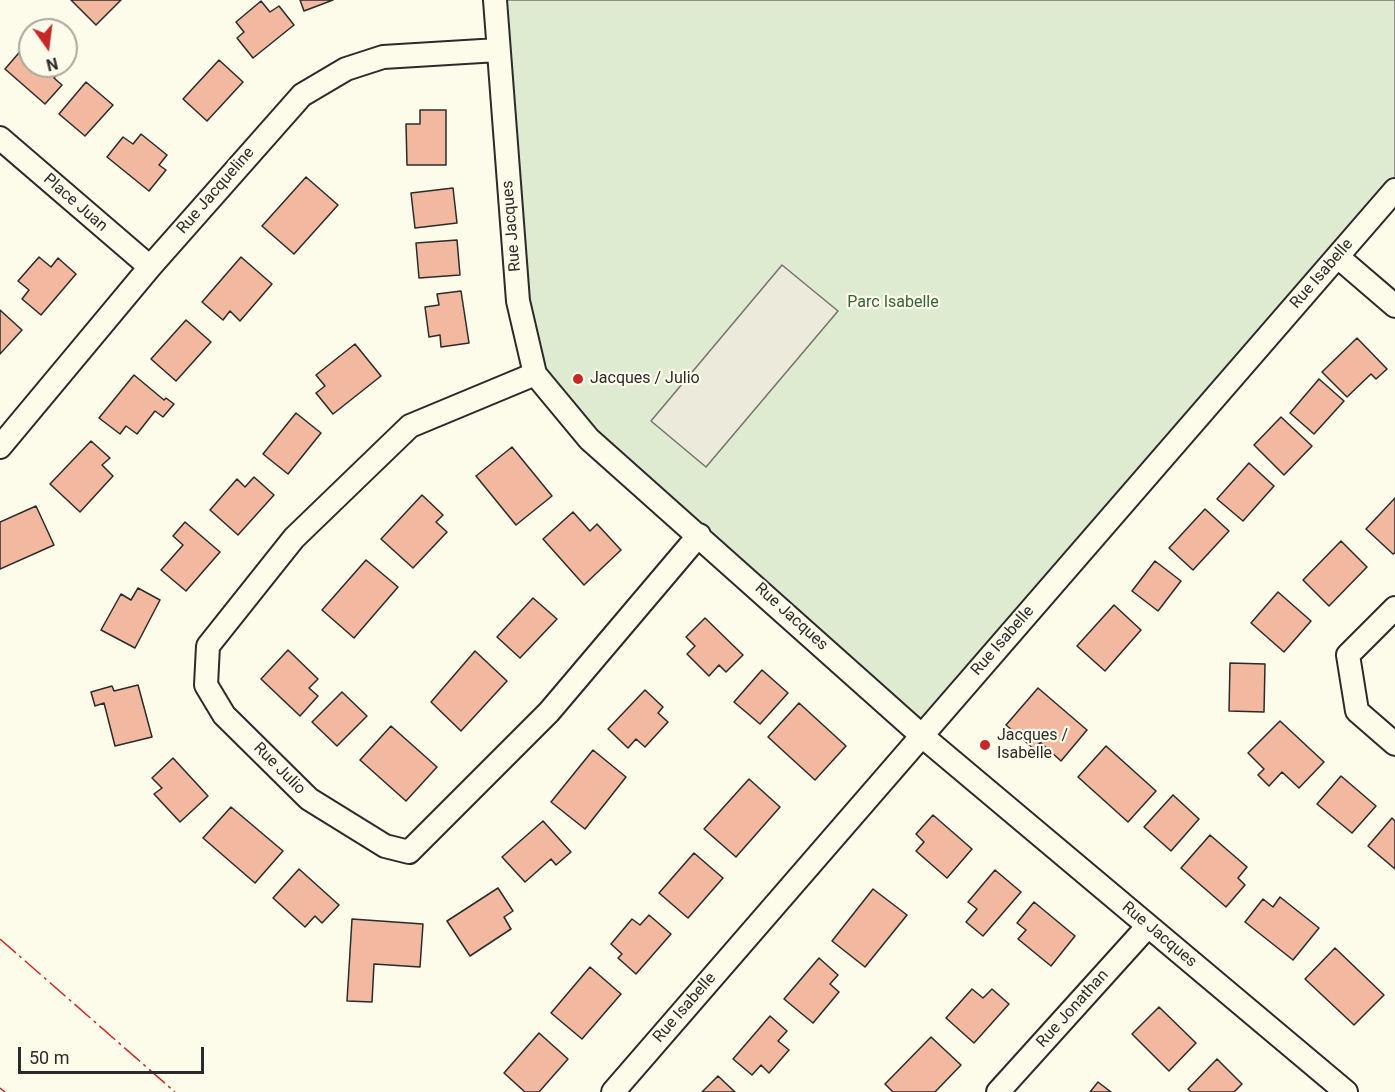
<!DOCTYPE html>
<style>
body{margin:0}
#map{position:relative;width:1395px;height:1092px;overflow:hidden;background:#fdfbea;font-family:Roboto,sans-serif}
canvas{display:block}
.north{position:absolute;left:18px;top:18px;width:60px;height:60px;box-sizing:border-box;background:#fdfbea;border:2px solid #a9a89e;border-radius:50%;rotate:166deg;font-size:16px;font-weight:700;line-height:24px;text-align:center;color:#2b2b2b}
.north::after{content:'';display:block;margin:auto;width:21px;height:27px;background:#c62828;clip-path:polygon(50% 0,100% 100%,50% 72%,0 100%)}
.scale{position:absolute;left:18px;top:1047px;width:186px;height:27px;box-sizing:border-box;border:3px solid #2b2b2b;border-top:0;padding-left:8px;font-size:18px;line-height:21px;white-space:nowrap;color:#2b2b2b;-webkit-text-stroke:4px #fdfbea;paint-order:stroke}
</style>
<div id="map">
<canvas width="1395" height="1092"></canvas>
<div class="north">N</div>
<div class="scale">50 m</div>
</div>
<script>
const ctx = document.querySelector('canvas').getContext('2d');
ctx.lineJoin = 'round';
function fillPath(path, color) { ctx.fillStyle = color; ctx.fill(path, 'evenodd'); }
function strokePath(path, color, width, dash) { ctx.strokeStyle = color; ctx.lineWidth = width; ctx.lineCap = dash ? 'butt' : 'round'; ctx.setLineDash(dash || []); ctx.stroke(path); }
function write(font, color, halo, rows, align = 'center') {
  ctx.font = font + ' Roboto,sans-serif'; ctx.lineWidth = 4.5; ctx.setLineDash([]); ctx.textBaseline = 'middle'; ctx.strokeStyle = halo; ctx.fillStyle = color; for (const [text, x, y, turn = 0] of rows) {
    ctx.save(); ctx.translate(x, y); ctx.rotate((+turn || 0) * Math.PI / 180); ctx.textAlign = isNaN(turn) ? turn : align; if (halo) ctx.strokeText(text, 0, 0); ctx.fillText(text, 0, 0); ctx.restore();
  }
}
const green = new Path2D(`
 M500 0H1395V190L921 735 535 374Z`);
fillPath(green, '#deebd1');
strokePath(green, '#74746e', 1.5);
const parking = new Path2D(`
 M782 265 838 311 706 467 651 421Z`);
fillPath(parking, '#eceadb');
strokePath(parking, '#74746e', 1.5);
const building = new Path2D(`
 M71 0H121L96 25Z
 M300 0H333L304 11Z
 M261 1 270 12 279 6 294 25 253 58 237 38 244 32 236 22Z
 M30 40V66H60L63 68 54 78 62 85 45 104 5 69Z
 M219 60 243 82 207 121 183 99Z
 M86 82 113 105 85 136 59 114Z
 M420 110H446V165H407L406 124H420Z
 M141 134 167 155 159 165 166 170 149 191 107 157 123 137 133 144Z
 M306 177 338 205 294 254 262 226Z
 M453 188 457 223 415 228 411 193Z
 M457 240 460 275 419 278 416 243Z
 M39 257 51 267 58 258 76 274 41 315 22 299 29 290 18 281Z
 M241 257 272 284 240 321 230 311 223 320 202 302Z
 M461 291 469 343 441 347 440 335 429 337 425 307 439 305 437 294Z
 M0 310 22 330 0 354Z
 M186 320 211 342 176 381 151 359Z
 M1357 338 1387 369 1376 379 1371 374 1347 397 1322 372Z
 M355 344 381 376 333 414 316 393 325 386 316 375Z
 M134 375 164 400 166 398 174 404 163 417 155 411 137 434 126 426 120 434 99 418Z
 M1319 379 1344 401 1314 434 1290 413Z
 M296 413 321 433 288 474 263 454Z
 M1281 417 1312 446 1284 475 1254 445Z
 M91 441 110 458 102 465 113 476 80 512 50 484Z
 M512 447 552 496 516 525 476 476Z
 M1249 463 1274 486 1243 521 1217 499Z
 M254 477 274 495 238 535 210 510 237 479 245 487Z
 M422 495 443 515 436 522 447 532 413 568 381 539Z
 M1395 498V553L1393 554 1366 529Z
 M36 506 54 545 0 569V522Z
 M1205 509 1229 531 1193 570 1169 548Z
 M573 512 590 531 597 524 621 550 584 585 543 539Z
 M185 522 220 552 186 591 161 570 183 545 173 536Z
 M1341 541 1367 567 1329 606 1303 580Z
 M366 560 398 587 354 638 322 610Z
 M1155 561 1181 581 1158 611 1132 591Z
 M138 588 160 600 135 648 101 630 121 594 131 600Z
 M1278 592 1311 621 1284 652 1251 623Z
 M533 598 557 619 520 658 497 637Z
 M1114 605 1141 630 1105 671 1077 646Z
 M705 618 743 655 726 672 719 665 709 676 687 654 695 646 686 637Z
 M288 650 318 679 309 688 318 696 300 716 261 679Z
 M475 651 507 681 461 731 431 702Z
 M1230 663 1265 664 1264 712 1229 711Z
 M762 670 788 693 760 724 734 702Z
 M138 685 152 737 115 746 104 703 95 706 91 692 112 686 114 691Z
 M1038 688 1087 730 1061 761 1040 742 1034 749 1006 725Z
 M645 690 663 707 658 713 668 722 645 747 636 739 628 748 608 729Z
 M342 692 367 716 337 746 312 722Z
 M799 703 846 746 815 780 768 737Z
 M1280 721 1324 762 1299 788 1282 772 1269 786 1258 775 1264 769 1248 753Z
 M391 726 437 767 406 801 360 760Z
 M1106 746 1156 791 1128 822 1078 777Z
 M593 750 626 777 585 829 551 802Z
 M173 758 208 796 180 822 154 794 162 788 152 778Z
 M1341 776 1376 806 1352 833 1317 804Z
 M749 779 780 807 736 857 704 829Z
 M1173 795 1199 819 1171 851 1144 827Z
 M231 807 283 851 255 883 203 838Z
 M933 815 972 849 947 878 916 851 924 842 916 834Z
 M1392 818 1395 821V869L1368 846Z
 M543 821 571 852 556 865 551 859 525 882 502 857Z
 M1210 835 1247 867 1238 878 1245 885 1226 907 1181 868Z
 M694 853 723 878 688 918 659 893Z
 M299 869 339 905 322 923 315 916 305 927 273 898Z
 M995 870 1021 892 983 936 966 922 977 909 968 902Z
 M498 888 513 911 504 917 511 929 470 956 447 921Z
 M873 889 907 915 865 967 832 941Z
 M1280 897 1319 928 1293 960 1245 922 1263 899 1273 907Z
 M1034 902 1075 936 1051 966 1018 939 1026 930 1017 923Z
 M649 915 671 934 636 974 618 958 622 954 611 944 632 919 640 925Z
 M352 919 423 924 420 967 374 964 372 1002 347 1001Z
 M1335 948 1384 995 1354 1025 1305 979Z
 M819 958 838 975 830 984 839 992 813 1023 784 999Z
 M590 967 621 994 582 1039 551 1013Z
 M972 989 983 998 992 989 1009 1004 974 1043 946 1018Z
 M1159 1007 1196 1043 1169 1071 1132 1034Z
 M770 1016 787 1031 778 1041 789 1050 769 1073 761 1065 752 1075 733 1059Z
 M539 1033 568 1059 539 1092H525L504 1073Z
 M931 1037 961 1065 935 1092H893L885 1084Z
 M1217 1059 1242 1084 1234 1092H1191L1188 1089Z
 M718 1076 735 1092H702Z
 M1098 1082 1111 1092H1090Z`);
fillPath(building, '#f2b8a0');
strokePath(building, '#2b2b2b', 1.5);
const minor = new Path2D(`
 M495 0 518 301 535 374 589 439 921 735 1346 1092
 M0 138 150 267
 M1338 257 1395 306
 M535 374 410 426 294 538 208 646 206 685 224 715 309 799 385 846 409 852 549 712 699 535
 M0 447 150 267 302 95 346 69 383 57 498 50
 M1395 608 1348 655 1357 711 1395 744
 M613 1092 1395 190
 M998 1092 1148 926`);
strokePath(minor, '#2b2b2b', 26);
strokePath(minor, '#fdfbea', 22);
strokePath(new Path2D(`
 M0 939 175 1092
 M0 1088 5 1092`), '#c62828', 1.5, [21, 4.5, 3, 4.5]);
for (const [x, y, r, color] of [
 [578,379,6,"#c62828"],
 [985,745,6,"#c62828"]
]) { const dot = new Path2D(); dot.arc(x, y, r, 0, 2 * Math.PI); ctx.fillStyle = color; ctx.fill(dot); strokePath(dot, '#fdfbea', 2); }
write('16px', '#2b2b2b', '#fdfbea', [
 ["Rue Jacqueline",216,191,-49],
 ["Place Juan",75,203,41],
 ["Rue Jacques",512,226,-95],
 ["Rue Isabelle",1322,274,-49],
 ["Rue Jacques",791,617,42],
 ["Rue Isabelle",1003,641,-49],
 ["Rue Julio",279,769,45],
 ["Rue Jacques",1159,935,40],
 ["Rue Isabelle",685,1008,-49],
 ["Rue Jonathan",1073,1009,-48]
]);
write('16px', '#34623c', '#fdfbea', [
 ["Parc Isabelle",893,303]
]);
write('16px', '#2b2b2b', '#fdfbea', [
 ["Jacques / Julio",590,379],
 ["Jacques /",997,736],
 ["Isabelle",997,754]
], 'left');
</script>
